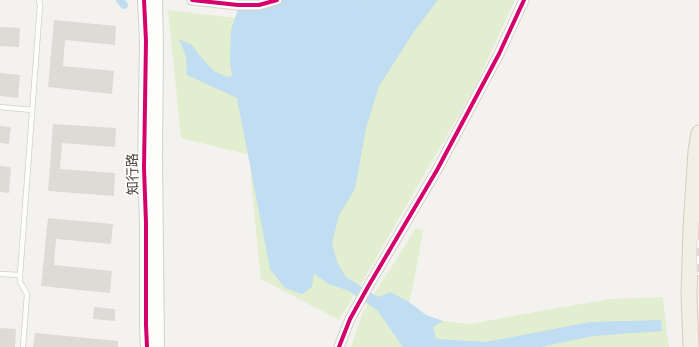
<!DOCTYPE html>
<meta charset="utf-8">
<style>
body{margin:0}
canvas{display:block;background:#f4f2ee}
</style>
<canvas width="699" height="347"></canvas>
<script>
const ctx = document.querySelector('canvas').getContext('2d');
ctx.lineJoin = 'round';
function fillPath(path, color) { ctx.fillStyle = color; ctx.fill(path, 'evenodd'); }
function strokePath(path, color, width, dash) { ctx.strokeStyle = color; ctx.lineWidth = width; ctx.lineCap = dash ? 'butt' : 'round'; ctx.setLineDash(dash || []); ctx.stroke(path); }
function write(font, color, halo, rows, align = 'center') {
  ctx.font = font + ' "Titillium Web","Noto Sans SC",sans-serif'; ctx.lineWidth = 3.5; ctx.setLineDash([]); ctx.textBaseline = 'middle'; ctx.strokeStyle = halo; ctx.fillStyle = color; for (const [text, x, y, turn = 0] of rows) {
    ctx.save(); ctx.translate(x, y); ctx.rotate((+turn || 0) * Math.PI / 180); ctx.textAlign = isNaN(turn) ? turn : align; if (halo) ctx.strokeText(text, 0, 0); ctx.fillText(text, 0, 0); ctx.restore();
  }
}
fillPath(new Path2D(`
 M308 0H515L475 87 368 272 339 320 261 279 251 182 250 155 181 138 168 10 268 22Z
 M416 228 423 230 414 282 409 302 426 315 443 321 470 324 535 312 610 299 663 297 668 342 669 347H351L363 312Z`), '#e1eecf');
fillPath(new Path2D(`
 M241 0H360L361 1 362 0H438L415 30 379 86 366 128 355 189 339 215 332 243 337 262 346 277 378 297 390 292 409 302 426 315 443 321 433 327 436 339 486 342 590 322 661 320 662 331 593 336 541 347H403L377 310 347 290 328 284 314 273 312 287 302 294 285 288 270 269 237 98 187 75 186 56 179 39 192 45 199 55 214 71 227 77 232 76 230 62 231 30Z`), '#c0ddf1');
strokePath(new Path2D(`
 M120 0 124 5`), '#c0ddf1', 8);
fillPath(new Path2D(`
 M54 20 116 26 115 45 65 40 63 66 114 71 112 94 48 87Z
 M0 27 20 28 19 47 0 46Z
 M0 73 20 75 18 98 0 96Z
 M53 124 116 128 115 147 62 143 60 169 115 173 114 196 48 191Z
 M0 126 11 127 9 144 0 143Z
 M0 166 11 167 9 193 0 192Z
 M48 218 113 224 111 244 56 239 54 265 112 271 110 293 41 286Z
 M94 307 115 309V321L93 319Z
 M0 328 16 329 15 347H0Z
 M35 333 118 341V347H33Z`), '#dedbd6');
const service = new Path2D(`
 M0 107 32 110
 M0 274 20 275 40 5 39 0
 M20 275V282L27 294 23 347`);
const minor = new Path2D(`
 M192 0 238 5H259L277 0
 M339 347 350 319 369 285 437 170 499 54 524 0`);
const tertiary = new Path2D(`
 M144 0 146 41 144 168 146 223V325L147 347
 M156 0 157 46 156 155 158 347`);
const primary = new Path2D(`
 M691 347 689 296 691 228 696 151 699 133`);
strokePath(service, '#d2d0cb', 6);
strokePath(minor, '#d2d0cb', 11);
strokePath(tertiary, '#d2d0cb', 14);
strokePath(primary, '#d6cebb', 17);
strokePath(service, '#fdfdfc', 4.5);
strokePath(minor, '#fdfdfc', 9);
strokePath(tertiary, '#fdfdfc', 12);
strokePath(primary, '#f2efe6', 15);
const rail = new Path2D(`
 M699 240 698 256 699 275`);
strokePath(rail, '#dbdbda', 4);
strokePath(rail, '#fff', 2.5, [8]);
strokePath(new Path2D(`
 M144 0 146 41 144 168 146 223V325L147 347
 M192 0 238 5H259L277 0
 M339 347 350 319 369 285 437 170 499 54 524 0`), '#d6006c', 4);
write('14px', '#4b4439', '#fff', [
 ["知行路",134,174,-91]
]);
</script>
